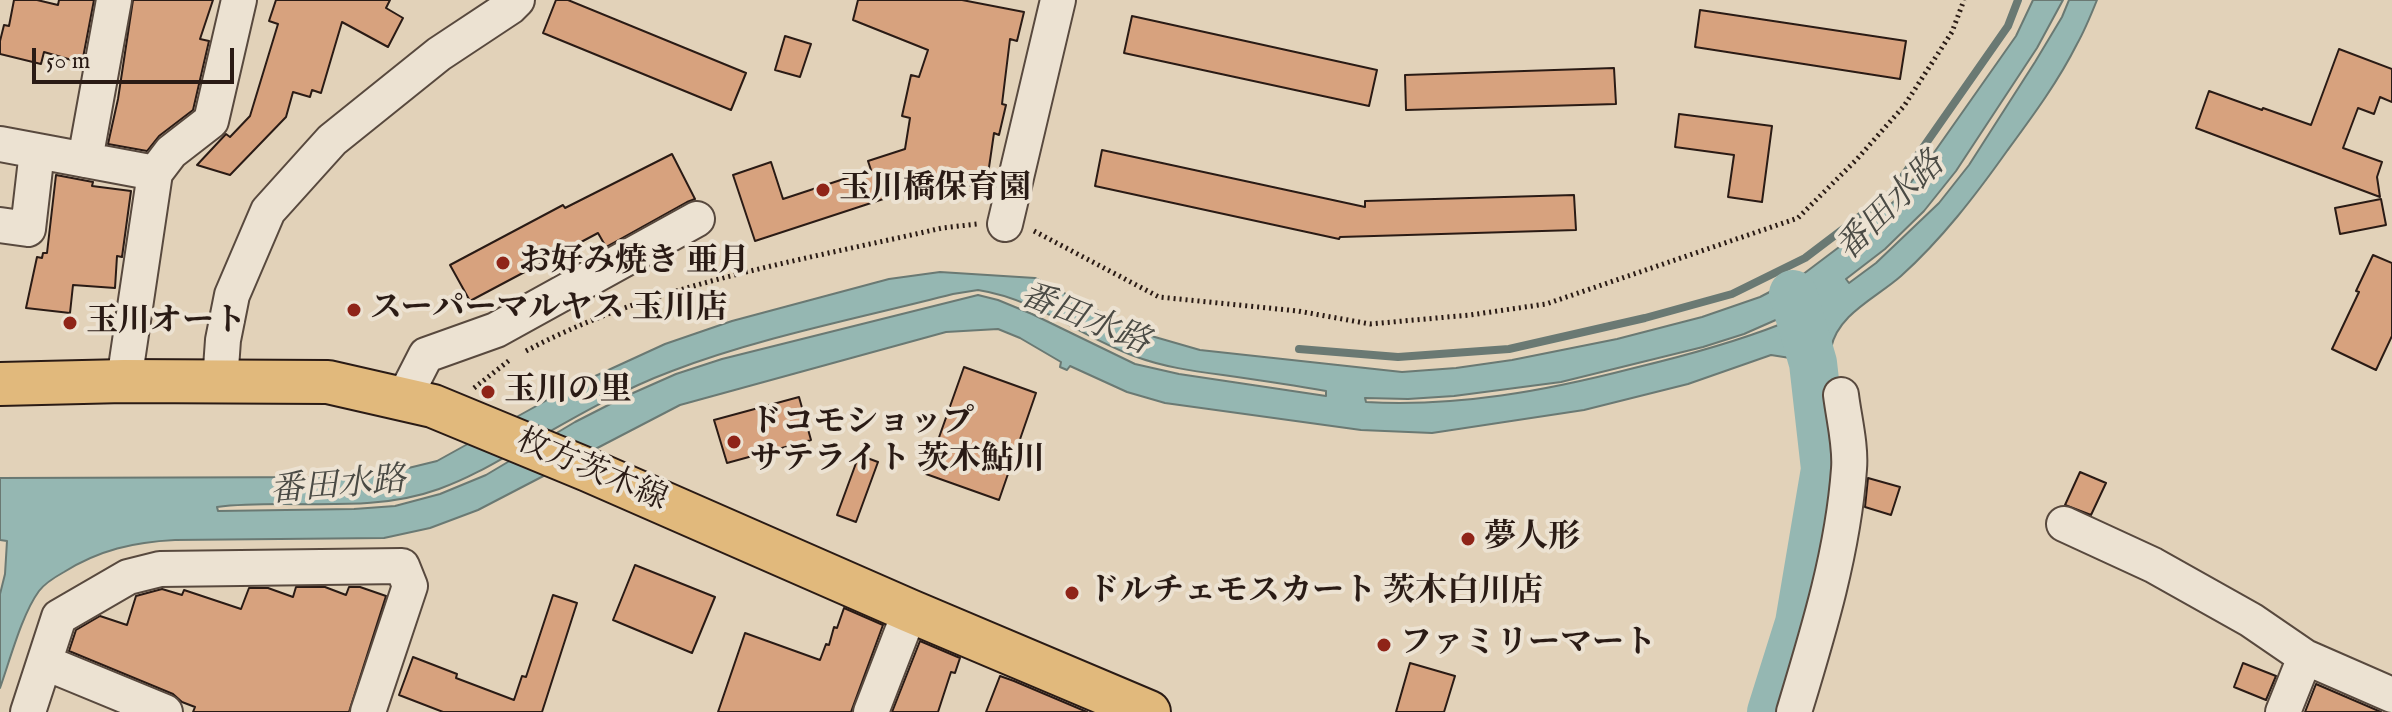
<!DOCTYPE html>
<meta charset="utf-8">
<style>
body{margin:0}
#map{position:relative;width:2392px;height:712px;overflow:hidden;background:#e2d2b9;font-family:"IM FELL English",serif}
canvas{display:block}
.scale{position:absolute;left:32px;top:48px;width:202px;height:36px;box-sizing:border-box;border:4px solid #2a1b15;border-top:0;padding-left:10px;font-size:24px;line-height:28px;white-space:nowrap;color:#2a1b15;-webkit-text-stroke:6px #ece2d2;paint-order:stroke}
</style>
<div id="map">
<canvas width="2392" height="712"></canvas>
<div class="scale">50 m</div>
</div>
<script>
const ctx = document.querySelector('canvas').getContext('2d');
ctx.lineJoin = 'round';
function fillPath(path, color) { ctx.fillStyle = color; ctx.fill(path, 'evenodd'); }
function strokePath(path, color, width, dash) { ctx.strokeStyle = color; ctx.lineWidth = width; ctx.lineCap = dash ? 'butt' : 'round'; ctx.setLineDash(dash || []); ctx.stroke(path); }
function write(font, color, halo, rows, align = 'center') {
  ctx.font = font + ' "IM FELL English","Noto Serif JP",serif'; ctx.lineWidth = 8; ctx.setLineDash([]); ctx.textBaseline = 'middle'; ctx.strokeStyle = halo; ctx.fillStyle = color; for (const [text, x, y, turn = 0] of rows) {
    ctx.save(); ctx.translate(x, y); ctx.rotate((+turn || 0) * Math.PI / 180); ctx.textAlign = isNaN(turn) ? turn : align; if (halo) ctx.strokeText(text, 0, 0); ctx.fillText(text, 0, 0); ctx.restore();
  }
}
const water = new Path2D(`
 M2033 0H2063L2037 48 1956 171 1924 211 1885 249 1846 279 1849 283 1876 263 1939 203 1969 165 2035 62 2062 17 2069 0H2097C2091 15 2085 30 2077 44 2058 82 2032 117 2007 151 1975 196 1942 239 1901 276 1876 298 1838 314 1831 348L1803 349 1790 358 1771 355 1688 384 1584 410 1432 433 1361 430 1165 403 1127 392 1070 366 1067 370 1060 367 1061 362 1020 338 998 329 946 332 680 405 478 510 430 528 384 538 175 540C134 542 99 550 64 572 55 577 45 583 39 591 22 614 10 660 0 688V594L5 574 7 541 0 540V478L347 477 388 473 437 461 567 389 665 344 732 321 889 279 940 272 1035 278 1141 333 1200 350 1402 372 1456 368 1512 360 1617 339 1702 317 1760 297 1802 275 1863 229 1901 195 1933 154 2016 36ZM978 290C1036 299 1080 336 1134 356 1163 367 1193 371 1223 375 1258 380 1292 385 1326 391V396L1179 374 1135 364 1032 314 998 300 978 295 722 359 676 374 624 397 575 422 486 475 440 494 395 506 354 509 218 511 217 507C290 498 367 515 439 489 470 478 498 461 526 445 573 418 621 390 672 371 761 337 860 318 953 294ZM1778 319 1781 324C1733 343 1684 356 1634 368 1545 391 1458 407 1366 402L1365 398 1408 399 1454 396 1561 382 1703 347 1744 334Z`);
fillPath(water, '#95b7b2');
strokePath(water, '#6a7973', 2);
strokePath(new Path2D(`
 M1299 349 1398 357 1509 349 1645 318 1732 294 1805 258 1892 192 2008 26 2018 0`), '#6a7973', 8);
strokePath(new Path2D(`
 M1771 712 1799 623 1825 469 1813 363 1793 294`), '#95b7b2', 48);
const building = new Path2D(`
 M14 0H37L58 5 59 0H94L82 63 44 52 41 64 0 54V41L4 25 9 26Z
 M133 0H213L200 39 209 41 193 110 159 136 147 151 108 144 118 99Z
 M276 0H390L386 8 403 18 388 47 342 22 321 93 312 90 310 97 293 92 286 117 230 175 197 165 226 134 230 137 250 116 278 24 269 21Z
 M556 0H568L746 73 731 110 543 33Z
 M858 0H962L1024 12 1017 41 1010 39 1002 104 1006 105 999 135 994 133 986 188 951 183V187L923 184V186L755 241 733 175 771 162 783 199 871 170 868 161 905 149 910 118 902 116 911 75 919 77 928 50 853 20Z
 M1700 10 1906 41 1900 79 1695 47Z
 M1132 16 1377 70 1369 106 1124 53Z
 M785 36 811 44 800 77 775 70Z
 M2339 49 2392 69V102L2380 97 2374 114 2358 108 2343 148 2382 162 2377 177 2380 197 2196 128 2209 91 2262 110 2263 108 2311 125Z
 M1614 68 1616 104 1406 110 1405 75Z
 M1679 114 1772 126 1762 202 1728 197 1734 155 1675 147Z
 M1102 150 1365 207V201L1574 195 1576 230 1340 237 1339 239 1095 186Z
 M672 154 695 199 687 202 606 247 598 233 470 301 450 265 563 205 565 208Z
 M56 175 93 182 92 186 131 191 122 257 117 256 115 288 73 285 70 313 26 308 37 257 42 258 43 253H47Z
 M2381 199 2386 225 2340 234 2335 208Z
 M2373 255 2392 263V336L2376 370 2332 349 2359 292 2356 291Z
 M964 367 1036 393 999 500 926 474Z
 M799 397 811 440 727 463 714 420Z
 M859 455 878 462 856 522 837 515Z
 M2080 472 2106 483 2091 515 2065 505Z
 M1868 478 1900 487 1891 515 1865 507Z
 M635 565 715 597 692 653 613 620Z
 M296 587H325L346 595 349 587H360L386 596 349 712H193L195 707 182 702 173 694 69 651 76 630 100 616 127 625 136 596 162 589 182 595 184 590 241 609 249 588H268L293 597Z
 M553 595 577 603 542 712H443L399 695 413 657 457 674 456 678 514 700 522 676 526 677Z
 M844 608 883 625 851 712H718L745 633 820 660 826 644 829 645 834 627 837 628Z
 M920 641 960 658 955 673 951 672 938 712H892Z
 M1410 663 1455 676 1444 712H1396Z
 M2243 663 2276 676 2266 700 2234 687Z
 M1000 676 1014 681 1087 712H986Z
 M2316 684 2381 712H2305Z`);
fillPath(building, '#d7a27e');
strokePath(building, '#2a1b15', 2);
const minor = new Path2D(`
 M0 144 155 173
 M85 160 114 0
 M1005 224 1058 0
 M0 225 28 229 37 151
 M124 381 155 173 171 152 211 121 239 0
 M220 382 223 340 232 295 268 211 332 140 439 54 510 7 517 0
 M404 398 426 355 496 330 697 219
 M2064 524 2153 565 2251 620 2305 657 2392 695
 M46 663 165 712
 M28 712 59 617 128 577 160 569 402 566 410 586 368 712
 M871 712 910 611
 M1794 712C1818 633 1843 552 1849 469 1851 446 1844 419 1841 395
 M2283 712 2305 657`);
const major = new Path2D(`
 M0 384 124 381 328 382 433 406 588 470 910 611 1149 712`);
strokePath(minor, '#58493e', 38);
strokePath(major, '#2a1b15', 46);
strokePath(new Path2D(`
 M1034 231 1159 297 1298 311 1370 324 1470 315 1546 304 1798 218 1857 159 1904 106 1952 32 1964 0
 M526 351C651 284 804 260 942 228L977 224
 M474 388 511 359`), '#2a1b15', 5, [2, 4]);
strokePath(minor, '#ece2d2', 34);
strokePath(major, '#e1b97c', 42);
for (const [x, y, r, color] of [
 [823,190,8,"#8f2418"],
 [503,263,8,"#8f2418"],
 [354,310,8,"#8f2418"],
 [70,323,8,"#8f2418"],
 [488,392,8,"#8f2418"],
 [734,442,8,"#8f2418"],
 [1468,539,8,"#8f2418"],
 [1072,593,8,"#8f2418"],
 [1384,645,8,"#8f2418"]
]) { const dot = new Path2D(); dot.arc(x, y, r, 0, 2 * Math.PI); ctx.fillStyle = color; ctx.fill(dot); strokePath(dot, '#ece2d2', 3); }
write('bold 32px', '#2a1b15', '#ece2d2', [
 ["玉川橋保育園",839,190],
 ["お好み焼き 亜月",519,263],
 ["スーパーマルヤス 玉川店",370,310],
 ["玉川オート",86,323],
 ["玉川の里",504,392],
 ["ドコモショップ",750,424],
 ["サテライト 茨木鮎川",750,461],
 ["夢人形",1484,539],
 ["ドルチェモスカート 茨木白川店",1088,593],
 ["ファミリーマート",1400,645]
], 'left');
write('32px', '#2a1b15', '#ece2d2', [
 ["枚方茨木線",591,472,23]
]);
write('italic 34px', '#4a4a44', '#ece2d2', [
 ["番田水路",1892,208,-45],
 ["番田水路",1084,321,22],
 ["番田水路",338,488,-5]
]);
</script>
